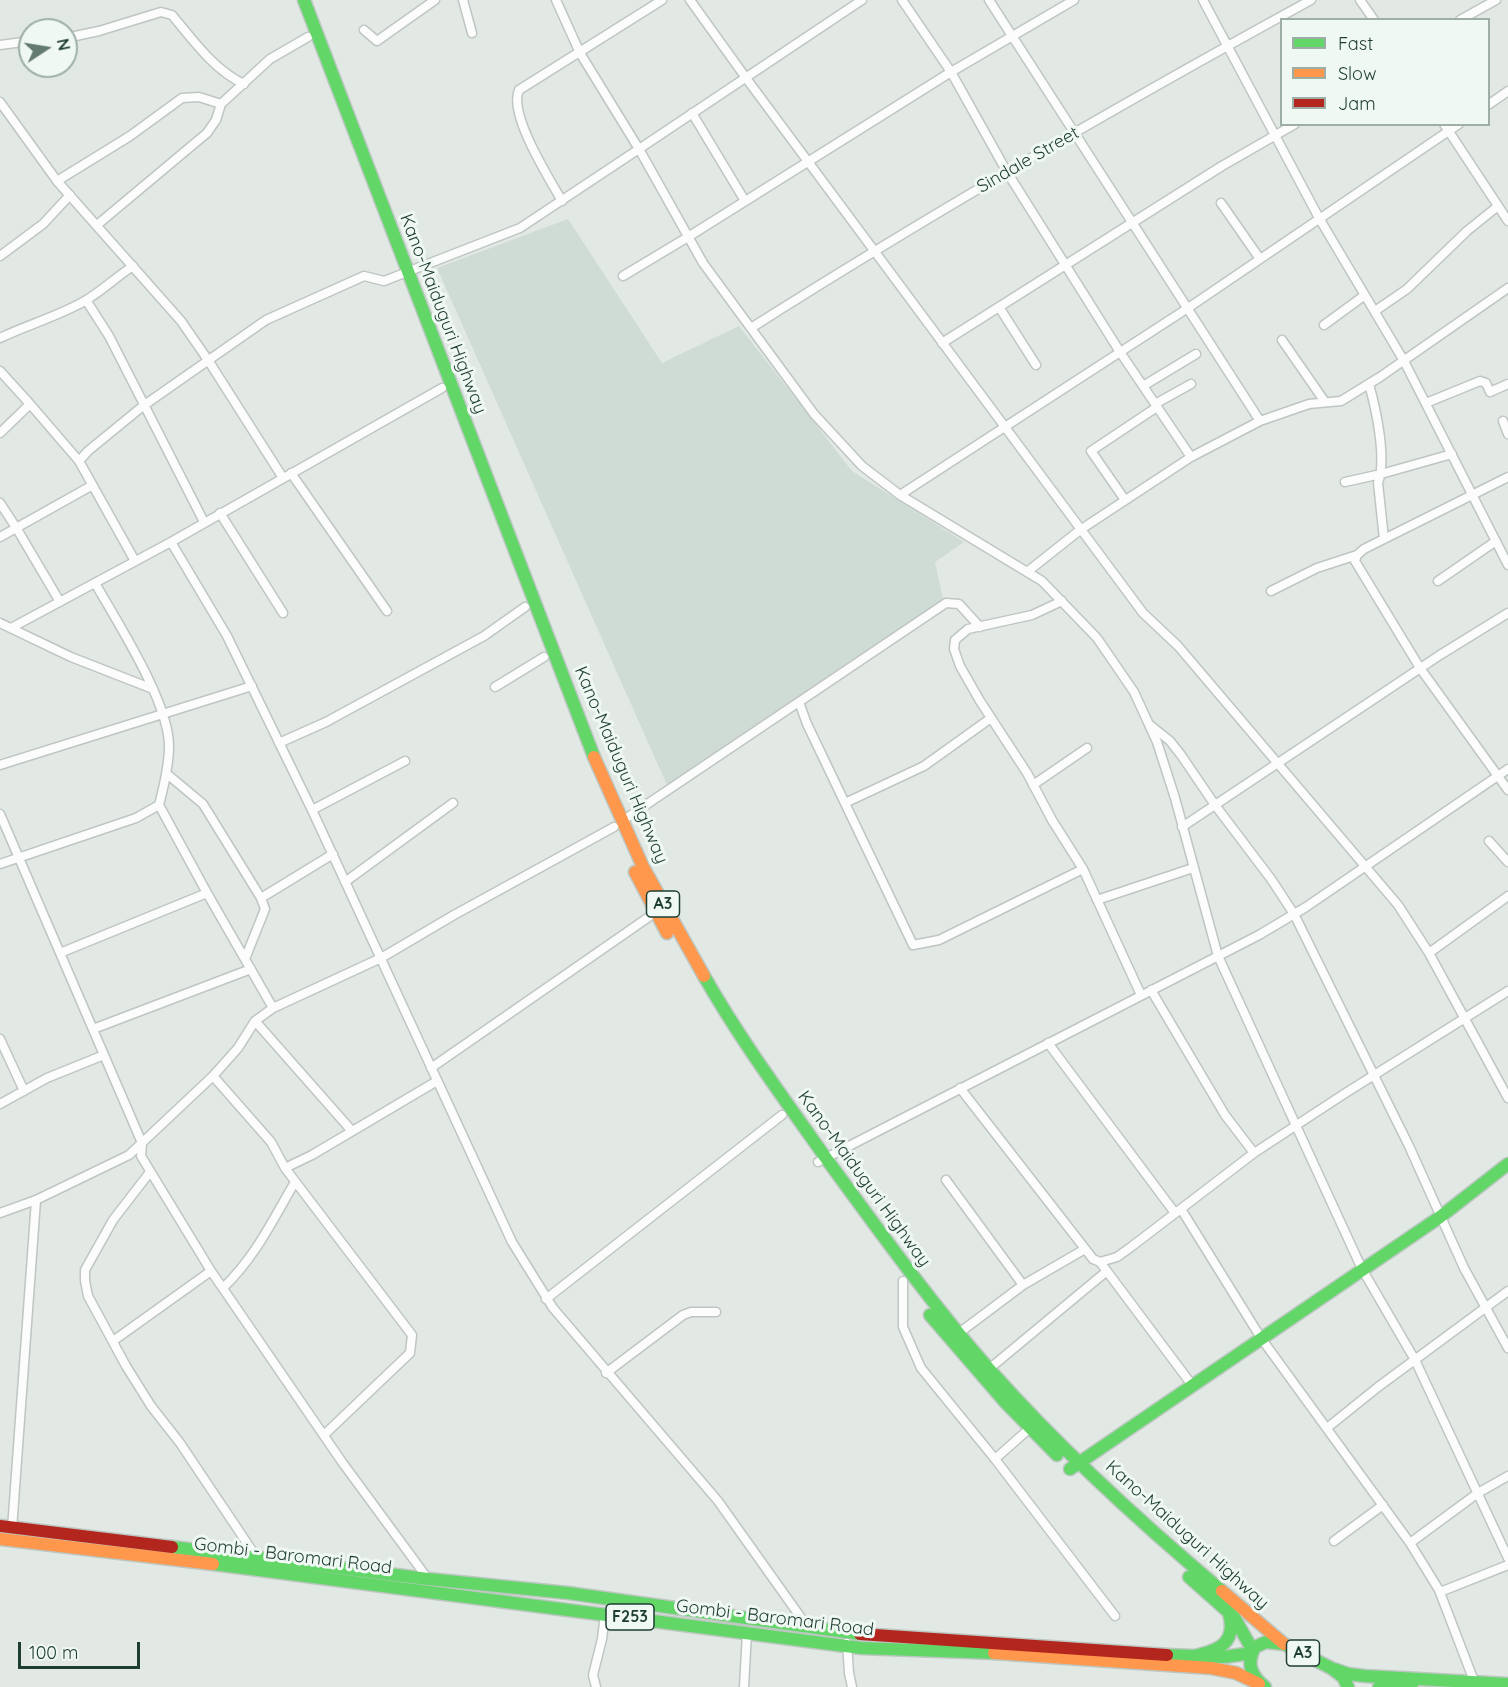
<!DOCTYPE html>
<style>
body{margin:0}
#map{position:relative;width:1508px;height:1687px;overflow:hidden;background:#e2e9e5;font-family:Quicksand,sans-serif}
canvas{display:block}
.legend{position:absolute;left:1280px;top:18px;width:210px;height:108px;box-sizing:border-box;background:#f0f8f3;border:2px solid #9caea6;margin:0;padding:8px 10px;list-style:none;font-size:18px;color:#1e3e32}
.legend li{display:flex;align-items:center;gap:12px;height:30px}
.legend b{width:30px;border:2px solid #9caea6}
.north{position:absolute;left:18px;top:18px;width:60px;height:60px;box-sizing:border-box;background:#f0f8f3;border:2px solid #9caea6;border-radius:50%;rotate:78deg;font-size:16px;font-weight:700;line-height:24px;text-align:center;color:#1e3e32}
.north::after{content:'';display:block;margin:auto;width:21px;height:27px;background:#637a71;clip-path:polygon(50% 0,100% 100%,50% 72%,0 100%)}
.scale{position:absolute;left:18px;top:1642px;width:122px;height:27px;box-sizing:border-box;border:3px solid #1e3e32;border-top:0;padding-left:8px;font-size:18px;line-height:21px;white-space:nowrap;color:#1e3e32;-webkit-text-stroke:4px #f0f8f3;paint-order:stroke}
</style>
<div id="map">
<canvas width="1508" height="1687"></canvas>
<ul class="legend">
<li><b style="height:8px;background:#63d668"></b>Fast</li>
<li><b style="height:8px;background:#ff974d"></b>Slow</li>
<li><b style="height:8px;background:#b3261e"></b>Jam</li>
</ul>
<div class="north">N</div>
<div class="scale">100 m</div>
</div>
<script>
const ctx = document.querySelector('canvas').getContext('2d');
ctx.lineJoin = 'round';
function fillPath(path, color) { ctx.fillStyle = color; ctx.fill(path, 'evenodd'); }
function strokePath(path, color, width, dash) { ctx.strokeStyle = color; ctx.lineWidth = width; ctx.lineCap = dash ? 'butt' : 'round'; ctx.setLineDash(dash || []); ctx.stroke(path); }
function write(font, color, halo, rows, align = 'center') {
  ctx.font = font + ' Quicksand,sans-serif'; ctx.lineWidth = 6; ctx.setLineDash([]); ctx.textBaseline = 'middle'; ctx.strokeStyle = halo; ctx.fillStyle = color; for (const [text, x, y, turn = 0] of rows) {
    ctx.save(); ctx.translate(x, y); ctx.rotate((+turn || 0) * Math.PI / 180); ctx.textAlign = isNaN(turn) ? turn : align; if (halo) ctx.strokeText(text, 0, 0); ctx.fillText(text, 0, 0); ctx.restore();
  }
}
fillPath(new Path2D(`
 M568 219 662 363 739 326 852 471 964 542 935 562 944 604 667 785 437 268Z`), '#cfdbd5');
const street = new Path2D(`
 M463 0 472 33
 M556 0 580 53 639 149 862 0
 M690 0 746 78 1143 613 1178 646 1398 905 1429 953 1508 1098
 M902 0 951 72 1007 172 1120 352 1191 457
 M989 0 1260 421
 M1203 0 1319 218 1404 361 1508 565
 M1360 0 1374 20
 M1460 20 1496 0
 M364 30 377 41 435 0
 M66 38 99 31 161 12 172 15C193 40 214 70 244 84
 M0 45 30 41
 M0 102 57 181 181 321 208 360 283 478
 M1488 105 1508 91
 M692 113 745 201
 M1444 124 1508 221
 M57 181 130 136 182 98 199 97 221 104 270 59 308 37
 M562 201C549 178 508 114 519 90L662 0
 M1221 203 1260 259
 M97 225 207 133 216 120 221 104
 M0 256 43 224 70 195
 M623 276 688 237 951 72 1074 0
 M86 300 109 336 204 522
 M999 307 1036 365
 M1375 311 1407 289 1467 231 1498 206
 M1324 325 1365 295
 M751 328C934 212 1121 104 1311 0
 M0 338C27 325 56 317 83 302 101 292 116 277 133 266
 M1282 340 1325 402
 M942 343 1222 166 1295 124
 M0 371 30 404
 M1369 384C1376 409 1387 459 1378 483L1384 539
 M1143 386 1196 354
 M442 388 171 542 227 636 312 810 512 1242 553 1308 718 1501 809 1629
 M1426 403 1480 381 1486 383 1490 392 1508 384
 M1155 404 1191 384
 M1503 421 1508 434
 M0 433 30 404 79 461 135 561
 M79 461 88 451 143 406 266 320 364 276 384 281 520 228 639 149 703 263 814 414 862 466 900 495 1042 581 1097 638 1134 692 1157 742 1175 798 1218 956 1362 1269 1415 1360 1508 1558
 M291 473 387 611
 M1508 477 1364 549 1357 555 1355 561 1420 668 1508 790
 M1345 482 1381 474 1452 454
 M900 495 1188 308 1459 124
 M1125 500 1091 451 1157 407
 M0 503 17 529 60 602
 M220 513 283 613
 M0 537 91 486
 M1027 572 1080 530 1191 457 1260 421 1309 404 1341 401 1380 377 1508 288
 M1438 581 1496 541
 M95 583C117 622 169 702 169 746 169 766 164 786 159 805L207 893 273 1008
 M1271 591 1317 568 1357 555
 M1062 601 1032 615 968 629 955 640 954 649 960 666 980 701 1027 773 1052 820 1083 869 1141 995
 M0 623 71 657 153 689
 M11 628 171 542
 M495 687 544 657
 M799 702 807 724 913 945 939 940 1083 869
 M1150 725 1170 741 1181 755 1215 805 1271 879 1294 914 1409 1146 1464 1268 1508 1348
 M279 743 326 722 484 636 525 607
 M0 765 252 686
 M167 774 203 804 261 898 265 909 245 959
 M1033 785 1087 748
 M845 803 924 766 991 718
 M312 810 405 761
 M0 814 142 1143 141 1156 211 1271 342 1462 428 1579
 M622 821 946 603 959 604 980 627
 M1182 827 1440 655 1508 613
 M1489 841 1508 862
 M0 864 136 818 159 805
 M345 882 453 803
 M261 898 333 854
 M1097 900 1193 868
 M60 953 207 893
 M1429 953 1508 896
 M1151 990 1225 1115 1254 1153
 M255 1021 352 1131
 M93 1029 251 969
 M0 1039 24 1091
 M1048 1043 1175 1213
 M431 1068 656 912
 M213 1076 271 1142 285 1168 412 1335 410 1353 324 1435
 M960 1088 1093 1259 1100 1262 1192 1385
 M0 1104 47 1078 104 1055
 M818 1162 1259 935 1306 907 1508 769
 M285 1168 312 1155 437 1081
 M150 1172 113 1220 85 1270V1281L88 1296 126 1366 151 1406 180 1443 257 1558
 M946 1180 1023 1285
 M1181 1209 1261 1338 1410 1543 1439 1590 1474 1681
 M0 1213 36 1200 129 1155 213 1076 238 1048 255 1021 273 1008 381 958 454 915 614 827
 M1100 1262 1117 1257 1131 1247 1254 1153 1344 1094 1508 991
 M903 1281V1327L921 1368 995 1459 1115 1616
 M223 1288C256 1256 272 1221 295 1182
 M546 1299 782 1115
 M959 1333 1023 1285 1085 1249
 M113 1341 211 1271
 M989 1369 1107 1271
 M606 1373 683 1315 691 1312H716
 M1327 1428 1378 1387 1508 1291
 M995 1459 1030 1428
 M12 1529 36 1200
 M1334 1541 1383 1505
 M1410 1543 1478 1493 1508 1476
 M1440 1592 1508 1565
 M847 1643 849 1673 852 1687
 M596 1687 593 1675 602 1639 605 1614
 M744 1687 747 1633`);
const fast = new Path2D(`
 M304 0 594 757
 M704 976C741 1041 785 1100 828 1161 880 1232 931 1303 989 1369 1060 1449 1140 1522 1222 1591
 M930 1315 1006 1403 1057 1455
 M1070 1469 1440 1217 1508 1164
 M172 1547 428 1579 568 1593 860 1634
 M213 1564 861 1648 994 1653
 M1189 1577 1234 1617 1253 1651
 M1167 1655 1224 1657 1252 1653
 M1189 1657C1215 1652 1238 1645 1229 1614
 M1334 1669 1348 1674 1365 1676 1508 1684
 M1265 1687C1251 1676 1246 1663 1255 1647L1266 1642 1284 1644 1331 1668 1343 1677 1348 1687
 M1379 1687 1395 1685 1412 1687`);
const slow = new Path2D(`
 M594 757 643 867 704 976
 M635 872 667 933
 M0 1539 213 1564
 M1222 1591 1284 1644
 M994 1653 1211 1668 1236 1673 1259 1684`);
const jam = new Path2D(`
 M0 1526 172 1547
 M860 1634 1167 1655`);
strokePath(street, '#bfc6c2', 11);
strokePath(fast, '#bdc7c2', 15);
strokePath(slow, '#bdc7c2', 15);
strokePath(jam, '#bdc7c2', 15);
strokePath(street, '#fbfcfb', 8);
strokePath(fast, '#63d668', 12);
strokePath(slow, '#ff974d', 12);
strokePath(jam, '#b3261e', 12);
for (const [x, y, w] of [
 [663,904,33],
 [630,1617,48],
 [1303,1653,33]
]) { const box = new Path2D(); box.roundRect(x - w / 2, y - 13, w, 26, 4.5); ctx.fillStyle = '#f0f8f3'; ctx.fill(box); strokePath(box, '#1e3e32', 1.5); }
write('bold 16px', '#1e3e32', null, [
 ["A3",663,904],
 ["F253",630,1617],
 ["A3",1303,1653]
]);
write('18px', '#1e3e32', '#f0f8f3', [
 ["Sindale Street",1028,160,-30],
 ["Kano-Maiduguri Highway",443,314,69],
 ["Kano-Maiduguri Highway",621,765,67],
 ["Kano-Maiduguri Highway",864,1179,54],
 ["Kano-Maiduguri Highway",1187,1535,42],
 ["Gombi - Baromari Road",293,1556,7],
 ["Gombi - Baromari Road",775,1618,7]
]);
</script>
